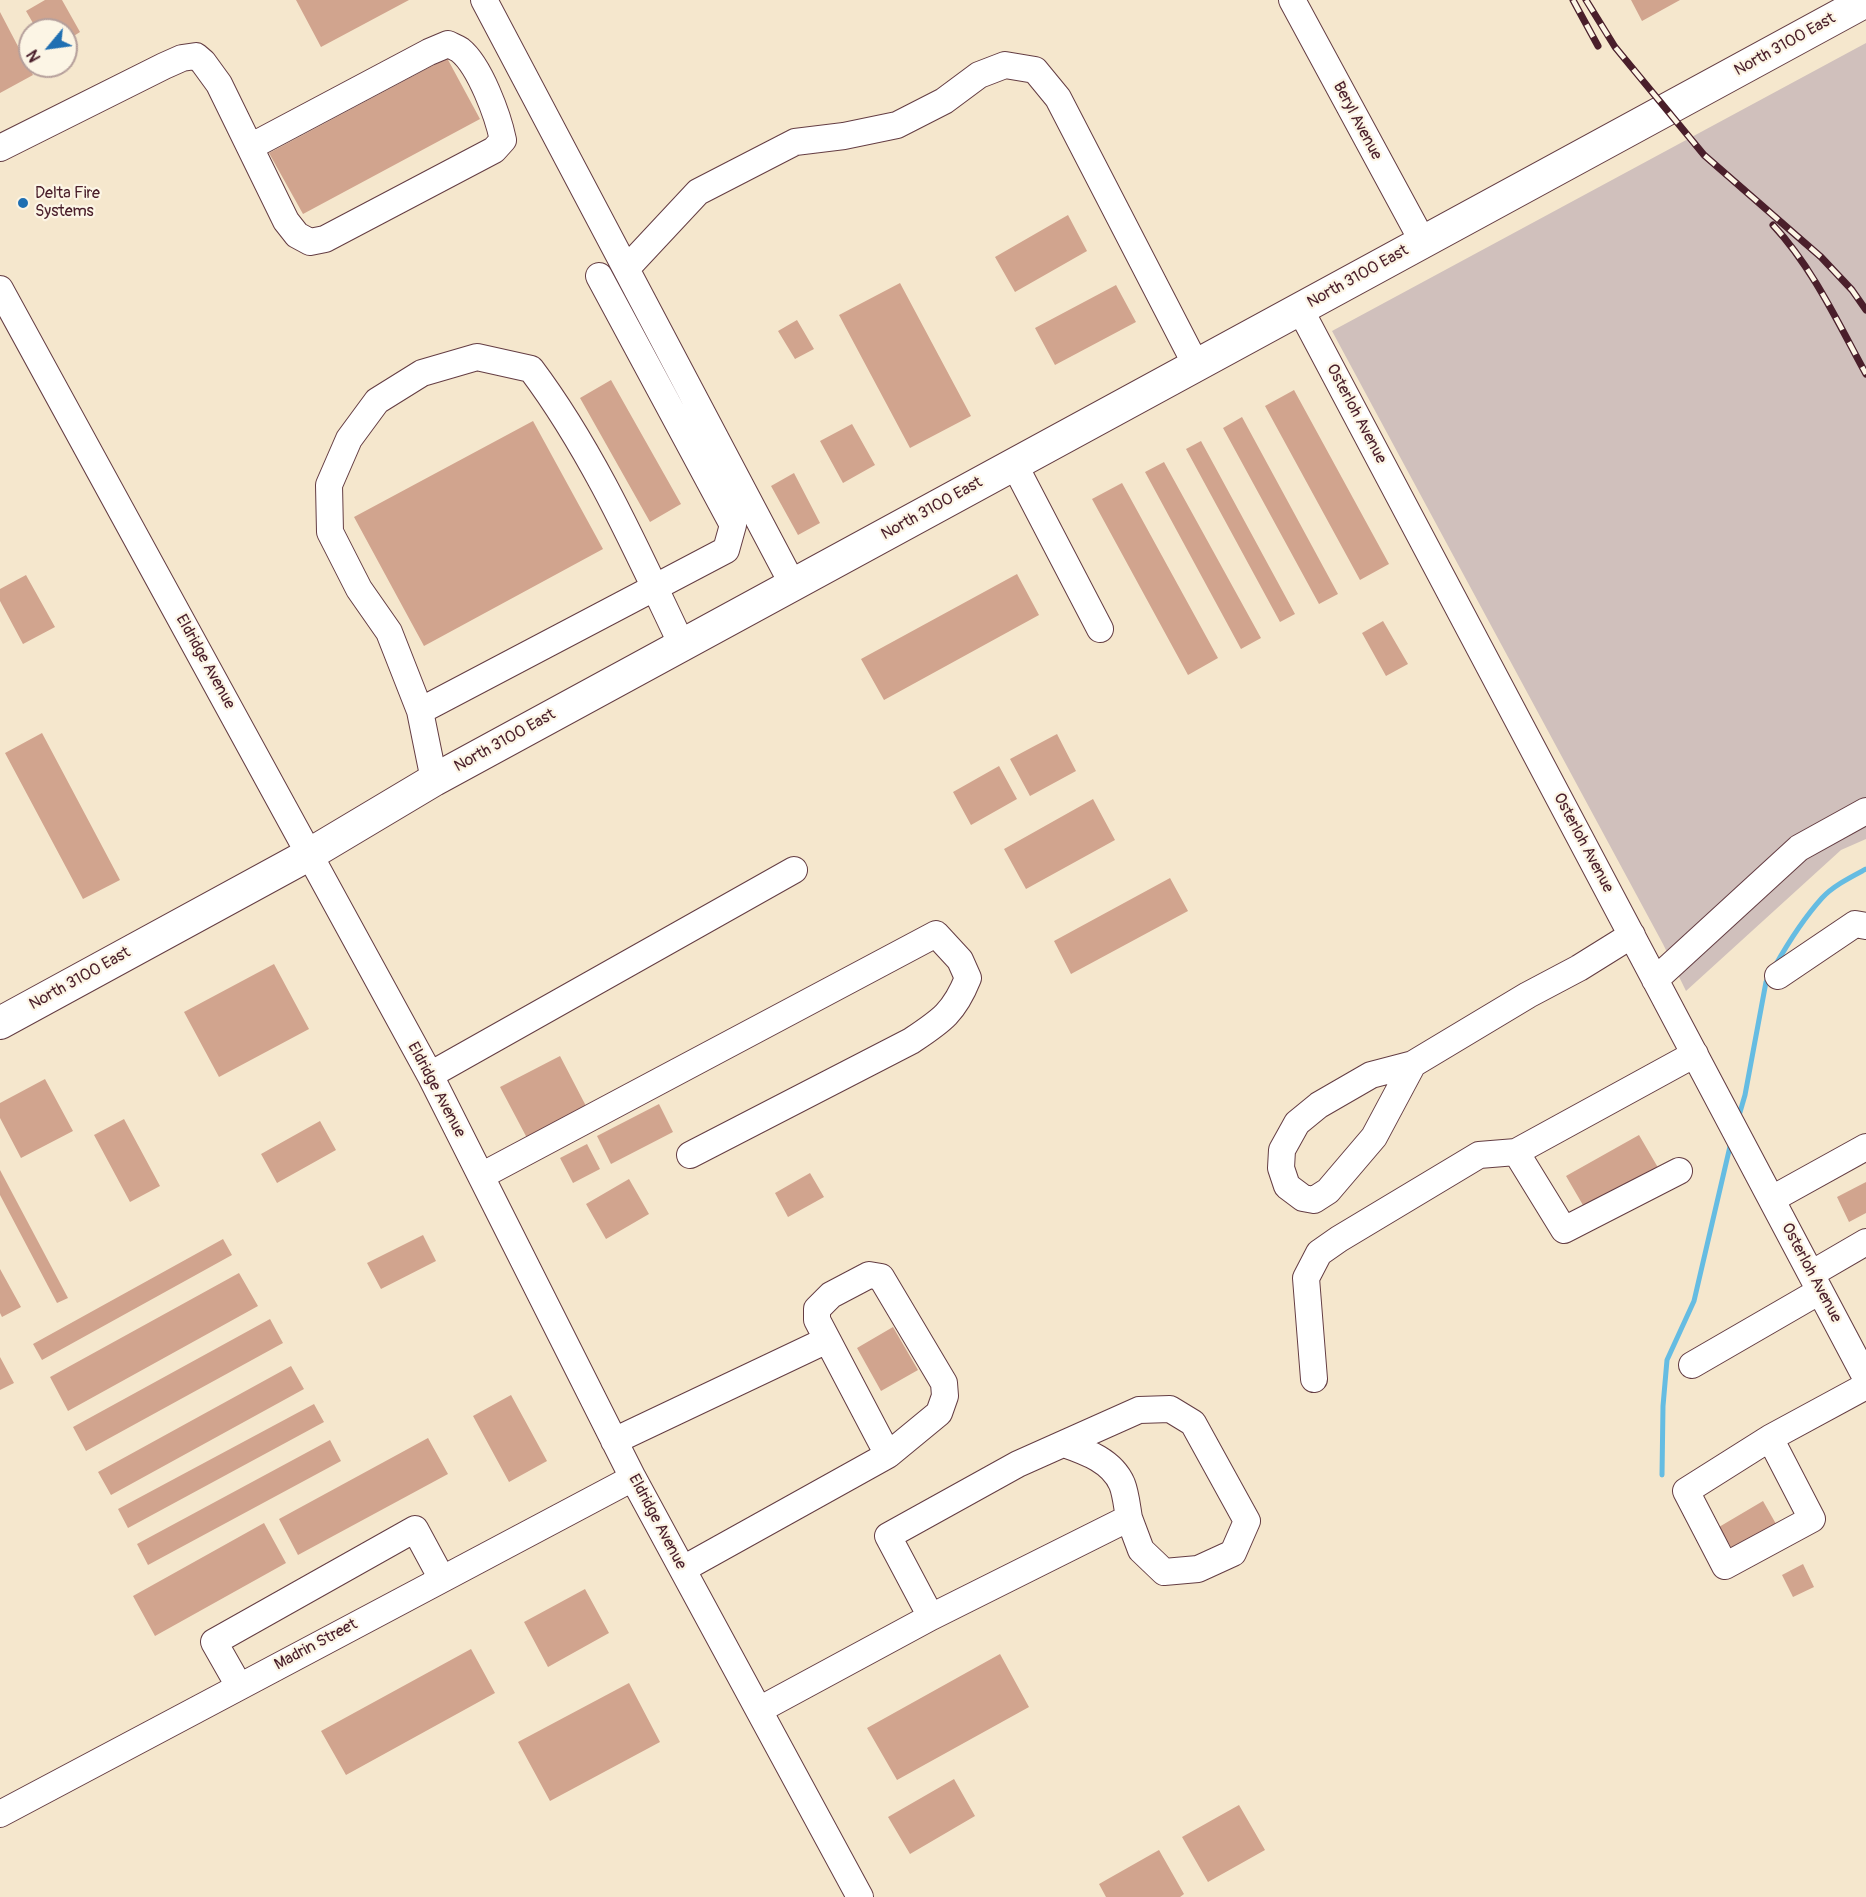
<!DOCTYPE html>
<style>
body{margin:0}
#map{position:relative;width:1866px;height:1897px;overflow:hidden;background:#f5e7cd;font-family:Pangolin,sans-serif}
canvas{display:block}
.north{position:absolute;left:18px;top:18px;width:60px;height:60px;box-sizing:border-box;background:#fcf5e5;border:2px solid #b59f9b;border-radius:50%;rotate:241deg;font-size:16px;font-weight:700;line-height:24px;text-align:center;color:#4a1f2b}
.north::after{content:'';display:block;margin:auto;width:21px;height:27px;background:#1f6fb2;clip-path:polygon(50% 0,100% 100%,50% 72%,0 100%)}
</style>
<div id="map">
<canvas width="1866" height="1897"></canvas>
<div class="north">N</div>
</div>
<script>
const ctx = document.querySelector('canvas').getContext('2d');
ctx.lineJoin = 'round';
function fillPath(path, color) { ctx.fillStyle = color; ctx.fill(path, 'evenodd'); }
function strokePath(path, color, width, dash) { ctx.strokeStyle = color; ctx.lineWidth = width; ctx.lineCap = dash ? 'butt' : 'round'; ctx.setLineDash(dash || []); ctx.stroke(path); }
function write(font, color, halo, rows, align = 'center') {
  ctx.font = font + ' Pangolin,sans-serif'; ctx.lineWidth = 4.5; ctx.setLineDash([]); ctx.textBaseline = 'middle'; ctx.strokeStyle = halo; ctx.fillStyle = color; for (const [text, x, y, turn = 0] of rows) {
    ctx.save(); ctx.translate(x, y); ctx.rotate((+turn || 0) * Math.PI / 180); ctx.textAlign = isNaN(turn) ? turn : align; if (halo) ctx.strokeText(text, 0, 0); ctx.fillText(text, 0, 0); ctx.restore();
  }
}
fillPath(new Path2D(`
 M1866 43V839L1841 850 1686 991 1663 944 1332 331Z`), '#d0c0bc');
strokePath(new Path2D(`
 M1775 966C1788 943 1804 918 1822 898 1833 886 1851 877 1866 869
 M1738 1119 1745 1095 1766 982 1769 976
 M1662 1475 1663 1406 1667 1360 1694 1301 1731 1142`), '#65bce2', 5);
fillPath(new Path2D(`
 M45 0H62L80 32 66 41V30H37L26 11Z
 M296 0H409L321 47Z
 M1631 0H1680L1642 21Z
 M0 12 33 75 0 93Z
 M447 58 480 119 303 214 269 153Z
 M1068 215 1087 251 1015 292 995 257Z
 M900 283 971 416 910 448 839 315Z
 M1116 285 1136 322 1055 365 1035 328Z
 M797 320 814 349 795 359 778 331Z
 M611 380 681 504 650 522 580 398Z
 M1294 390 1389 564 1360 580 1265 406Z
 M1242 417 1338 594 1319 604 1223 428Z
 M533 421 603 549 424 646 354 517Z
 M852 424 875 465 843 483 820 441Z
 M1201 441 1295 614 1280 622 1186 449Z
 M1164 462 1261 638 1241 649 1145 472Z
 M794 473 820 523 798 535 771 486Z
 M1122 483 1218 658 1188 675 1092 499Z
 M1017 574 1039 615 884 700 861 659Z
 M26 575 55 627 23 644 0 601V589Z
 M1383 621 1408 664 1386 676 1362 633Z
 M42 733 120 880 83 899 5 753Z
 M1057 734 1076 771 1030 796 1010 759Z
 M999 766 1017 799 971 825 953 792Z
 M1093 799 1115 840 1026 889 1004 849Z
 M1170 878 1188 911 1071 974 1054 941Z
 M274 964 309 1029 219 1077 184 1012Z
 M560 1056 586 1106 527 1138 500 1087Z
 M45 1079 73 1131 21 1158 0 1118V1103Z
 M659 1104 673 1132 611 1164 597 1136Z
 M124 1119 160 1186 130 1202 94 1135Z
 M320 1121 336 1150 277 1183 261 1154Z
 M1639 1135 1660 1171 1587 1212 1566 1176Z
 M587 1144 600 1169 573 1183 560 1158Z
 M0 1170 68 1298 57 1303 0 1195Z
 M810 1173 824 1197 788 1217 775 1193Z
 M629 1179 649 1214 606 1239 586 1204Z
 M1866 1182V1213L1849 1222 1837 1197Z
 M423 1235 436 1261 381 1289 367 1263Z
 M223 1239 232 1255 42 1360 33 1344Z
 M0 1269 21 1307 2 1317 0 1313Z
 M239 1273 258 1306 68 1411 50 1377Z
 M270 1319 283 1343 86 1451 73 1427Z
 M893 1327 918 1370 881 1391 857 1348Z
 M0 1357 14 1383 0 1390Z
 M291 1366 304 1389 111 1495 98 1472Z
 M511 1395 547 1461 509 1482 473 1416Z
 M314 1404 324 1422 128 1528 118 1509Z
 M428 1438 448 1474 298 1555 279 1519Z
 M330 1440 341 1461 148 1565 137 1544Z
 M1763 1501 1780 1531 1737 1557 1719 1527Z
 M264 1523 286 1563 155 1636 133 1596Z
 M1803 1564 1814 1587 1793 1597 1782 1575Z
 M585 1589 609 1633 548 1667 524 1622Z
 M471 1649 495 1693 346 1775 321 1731Z
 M1000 1654 1029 1707 897 1780 867 1728Z
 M629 1683 660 1742 550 1801 518 1742Z
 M954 1779 975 1816 910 1854 888 1817Z
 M1239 1805 1265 1850 1208 1882 1182 1837Z
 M1159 1850 1184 1894 1180 1897H1106L1099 1884Z`), '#d1a48e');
const minor = new Path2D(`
 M484 0 793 585
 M1292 0 1423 242
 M0 148 164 66 182 58 196 56 203 62 219 84 286 221 297 235 310 242 325 239 494 150 503 140C498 116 480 66 460 50 457 48 452 46 448 44L429 52 250 147
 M627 268 698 192 795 142 844 136 897 125 944 101 979 75 1005 65 1035 70 1058 98 1196 365
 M0 289 430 1075 633 1478 860 1897
 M1300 309 1866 1378
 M1014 464 1100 629
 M420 711 726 550 733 525 599 276
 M434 780 420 711 389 632 359 589 330 532 329 485 349 439 377 401 422 373 477 357 531 369C594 453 637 551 682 645
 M1778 976 1855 924 1866 926
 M1655 980 1799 848 1866 811
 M1413 1064 1374 1137 1328 1191 1314 1200 1303 1198 1287 1186 1281 1168 1282 1150 1297 1123 1319 1105 1371 1075Z
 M1413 1064 1528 995 1579 968 1632 935
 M430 1075 794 870
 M1516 1152 1695 1054
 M481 1176 936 934 960 960 968 978C954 1013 941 1021 911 1041L690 1155
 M1772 1199 1866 1147
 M1811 1274 1866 1242
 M869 1275 881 1277 944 1383 945 1396 939 1413 888 1455 817 1320V1309L831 1295Z
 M1692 1365 1820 1291
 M1314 1379 1306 1278 1319 1253 1339 1239 1479 1155 1516 1152 1564 1230 1679 1171
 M1770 1438 1812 1519 1725 1566 1686 1491Z
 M1770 1438 1866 1386
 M614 1441 827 1340
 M1064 1444C1087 1452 1112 1461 1122 1484 1126 1494 1127 1507 1129 1518
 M683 1569 888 1455
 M239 1686 214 1642 415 1529 442 1579
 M759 1710 931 1617 1129 1518 1141 1550 1164 1572 1198 1569 1233 1553 1247 1521 1193 1423 1170 1409 1139 1410 1018 1464 888 1536 931 1617
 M0 1814 633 1478`);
const major = new Path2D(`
 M0 1023 310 854 434 780 1866 1`);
strokePath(minor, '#643d43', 28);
strokePath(major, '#643d43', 34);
strokePath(minor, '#fff', 26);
strokePath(major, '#fff', 32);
const rail = new Path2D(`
 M1573 0 1598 46
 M1586 0 1615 47 1704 155 1821 257 1852 290 1866 310
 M1773 225C1813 268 1838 323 1866 374`);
strokePath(rail, '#4a1f2b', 7);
strokePath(rail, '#fcf5e5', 4.5, [14]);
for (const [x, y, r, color] of [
 [23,203,6,"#1f6fb2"]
]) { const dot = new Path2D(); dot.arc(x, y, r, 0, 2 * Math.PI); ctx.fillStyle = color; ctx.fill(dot); strokePath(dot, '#fcf5e5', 2); }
write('16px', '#4a1f2b', '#fcf5e5', [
 ["North 3100 East",1785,45,-29],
 ["Beryl Avenue",1357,121,62],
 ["North 3100 East",1358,277,-29],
 ["Osterloh Avenue",1356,414,62],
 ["North 3100 East",932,509,-29],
 ["Eldridge Avenue",205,662,61],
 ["North 3100 East",505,741,-29],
 ["Osterloh Avenue",1583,843,62],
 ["North 3100 East",80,979,-29],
 ["Eldridge Avenue",436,1090,62],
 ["Osterloh Avenue",1811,1273,62],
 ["Eldridge Avenue",657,1522,62],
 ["Madrin Street",316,1645,-28]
]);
write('16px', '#4a1f2b', '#fcf5e5', [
 ["Delta Fire",35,194],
 ["Systems",35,212]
], 'left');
</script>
